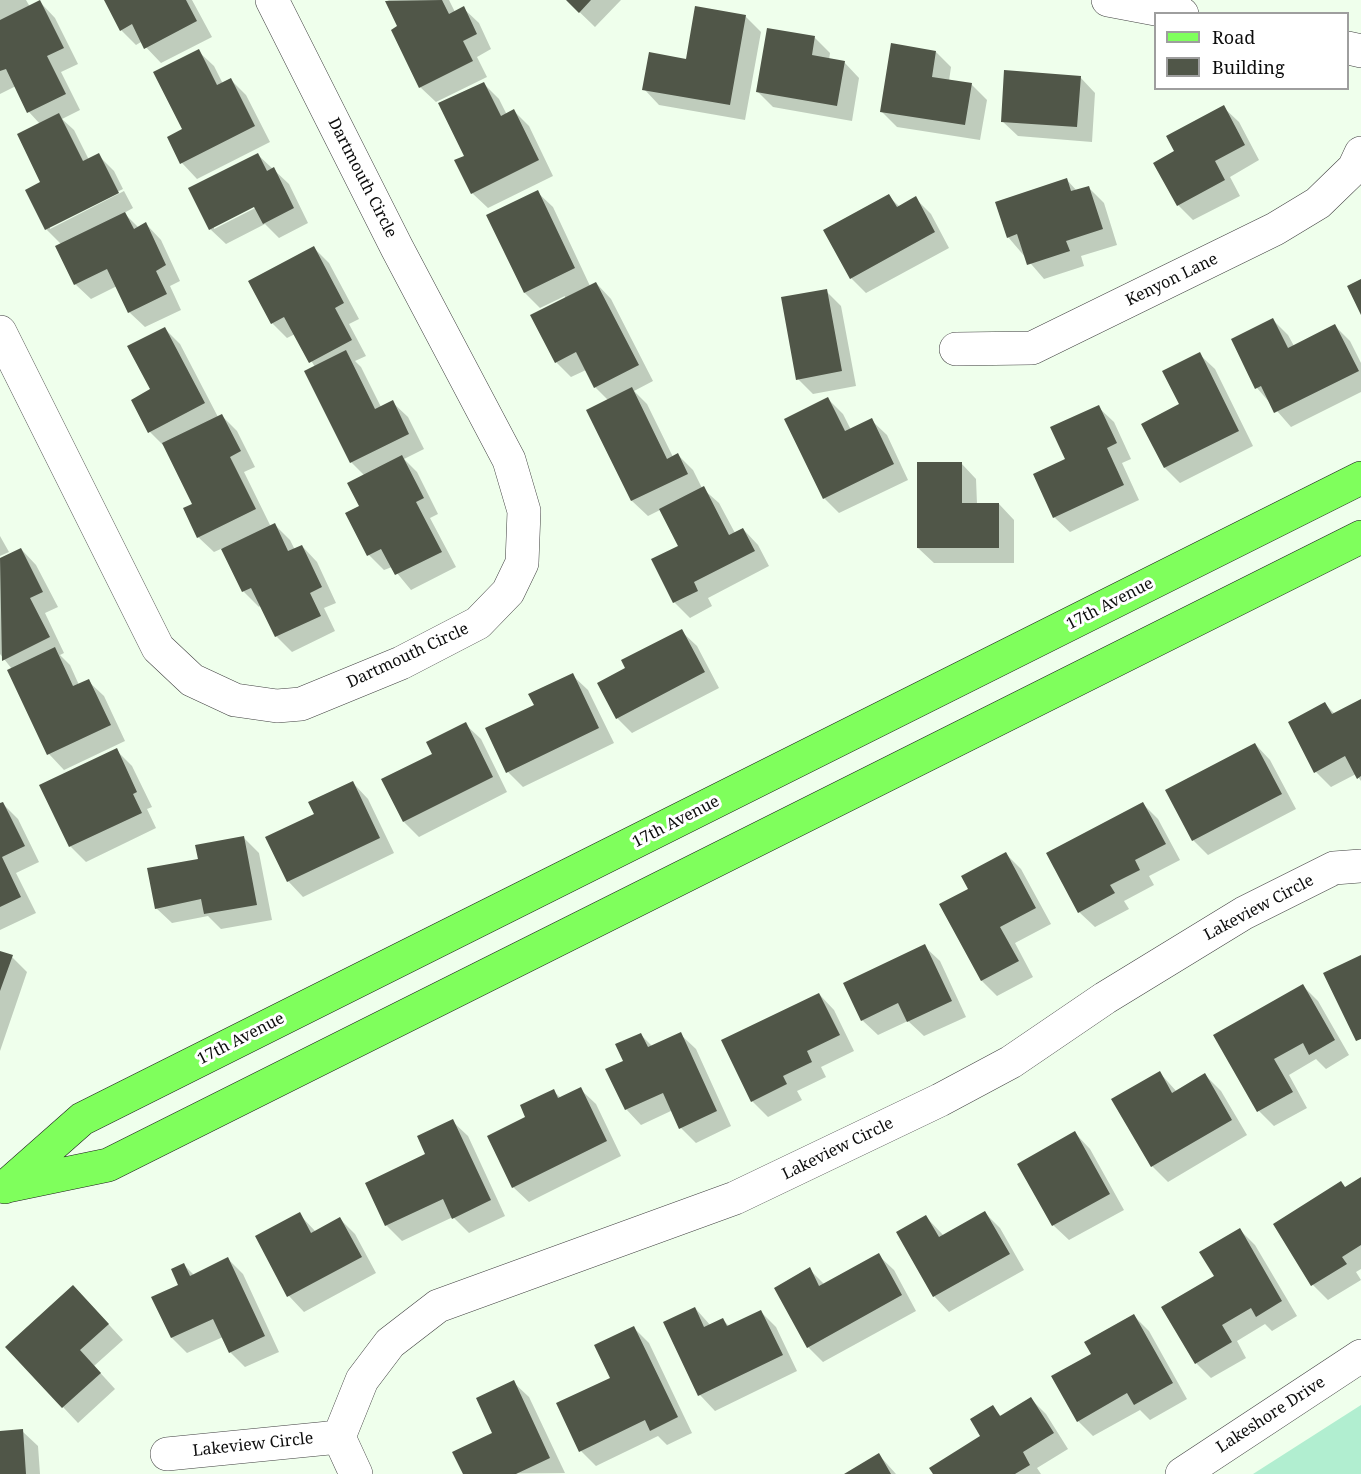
<!DOCTYPE html>
<style>
body{margin:0}
#map{position:relative;width:1361px;height:1474px;overflow:hidden;background:#efffec;font-family:"Noto Serif",serif}
canvas{display:block}
.legend{position:absolute;left:1154px;top:12px;width:195px;height:78px;box-sizing:border-box;background:#fff;border:2px solid #9e9e9e;margin:0;padding:8px 10px;list-style:none;font-size:18px;color:#0d0d0d}
.legend li{display:flex;align-items:center;gap:12px;height:30px}
.legend b{width:30px;border:2px solid #9e9e9e}
</style>
<div id="map">
<canvas width="1361" height="1474"></canvas>
<ul class="legend">
<li><b style="height:8px;background:#7fff5c"></b>Road</li>
<li><b style="height:16px;background:#505648"></b>Building</li>
</ul>
</div>
<script>
const ctx = document.querySelector('canvas').getContext('2d');
ctx.lineJoin = 'round';
function fillPath(path, color) { ctx.fillStyle = color; ctx.fill(path, 'evenodd'); }
function strokePath(path, color, width, dash) { ctx.strokeStyle = color; ctx.lineWidth = width; ctx.lineCap = dash ? 'butt' : 'round'; ctx.setLineDash(dash || []); ctx.stroke(path); }
function write(font, color, halo, rows, align = 'center') {
  ctx.font = font + ' "Noto Serif",serif'; ctx.lineWidth = 6; ctx.setLineDash([]); ctx.textBaseline = 'middle'; ctx.strokeStyle = halo; ctx.fillStyle = color; for (const [text, x, y, turn = 0] of rows) {
    ctx.save(); ctx.translate(x, y); ctx.rotate((+turn || 0) * Math.PI / 180); ctx.textAlign = isNaN(turn) ? turn : align; if (halo) ctx.strokeText(text, 0, 0); ctx.fillText(text, 0, 0); ctx.restore();
  }
}
fillPath(new Path2D(`
 M1361 1405V1474H1253Z`), '#b1eed0');
fillPath(new Path2D(`
 M0 0H26L30 7 40 2 55 18 78 64 61 72 80 110 62 119 74 130 89 160 98 155 114 171 123 189 50 226V229L124 191 133 208 124 213 139 228 146 224 161 240 180 281 170 286 181 310 145 327 129 312 117 286 91 299 75 284 61 244 46 229 40 124 29 112 16 86 0 94Z
 M105 0H192L212 37 161 63 141 42 136 45 121 30Z
 M389 0H449L455 12 463 8 479 23 491 49 477 57 487 77 436 102 420 87 399 27 387 1Z
 M567 0H621L595 27Z
 M745 16 761 32 745 120 659 105 644 89Z
 M814 37 830 53 829 60 844 62 859 78 852 121 773 107 757 91Z
 M198 51 214 66 223 84 231 80 246 95 270 142 197 179 182 163 169 138 184 130Z
 M936 52 951 67 949 81 971 84 987 100 980 140 897 127 881 111Z
 M1080 77 1095 93 1092 142 1018 136 1002 121Z
 M483 83 499 99 507 115 514 111 529 126 553 176 488 208 472 193 466 157Z
 M1223 107 1239 122 1259 160 1230 177 1240 196 1193 220 1178 205 1176 152Z
 M258 155 289 184 308 223 279 238 265 224 226 244 210 229ZM260 202 261 205 214 229V225Z
 M1067 180 1077 191 1088 187 1104 203 1117 245 1081 256 1084 266 1044 279 1008 237Z
 M537 192 553 207 590 286 596 283 611 299 653 381 634 391 647 404 673 457 678 455 693 470 702 488 719 503 735 533 743 529 758 545 769 566 708 598 712 606 690 618 674 602 680 547 660 510 648 516 632 501 588 410 608 400 595 387 586 370 571 377 556 362 565 296 540 308 525 293Z
 M888 196 900 207 915 198 931 214 949 248 866 293 851 278Z
 M314 248 329 263 359 319 349 324 366 356 355 361 361 367 381 407 392 402 408 417 424 449 404 459 417 472 438 514 430 518 456 567 411 590 392 567 384 570 369 555 361 507 365 476 351 462 315 367 295 334 287 338 272 323Z
 M826 291 841 306 856 386 813 394 798 379Z
 M1273 320 1288 335 1294 346 1335 326 1350 341 1361 363V392L1291 427 1257 388Z
 M165 329 180 344 218 417 221 415 237 431 255 467 244 472 271 527 275 525 290 540 295 550 302 546 317 562 336 603 324 608 335 631 292 652 276 636 261 605 259 607 243 591 223 548 214 552 198 537 194 504 165 447 150 432 152 390Z
 M1199 354 1215 369 1253 446 1180 483 1165 468 1181 405Z
 M828 399 843 414 851 430 871 420 887 435 908 480 839 513 824 498Z
 M1098 407 1114 422 1131 459 1122 463 1139 500 1070 532 1054 517 1067 460Z
 M961 463 976 479 977 504H999L1014 520V563H934L918 548Z
 M0 536 9 552 0 556Z
 M21 549 36 565 58 607 45 613 64 653 60 655 70 665 79 685 88 681 104 696 125 741 64 770 49 754 12 669 0 654V560Z
 M681 631 697 646 719 688 632 733 617 718 627 669Z
 M572 675 588 690 614 743 523 787 508 772 536 706Z
 M1361 701V781L1356 774 1331 787 1316 772 1325 704 1335 714Z
 M465 724 481 739 507 792 419 837 404 822 434 754Z
 M1255 744 1270 760 1296 809 1208 855 1193 840Z
 M116 750 132 766 152 807 147 809 156 828 86 862 70 846Z
 M353 783 368 799 394 853 303 897 288 881Z
 M3 804 18 819 39 862 16 873 36 913 0 930V805Z
 M1143 804 1158 819 1180 860 1149 876 1154 885 1124 901 1129 909 1095 927 1079 912Z
 M244 838 259 853 272 920 221 929 208 916 172 923 156 908 200 860Z
 M1006 854 1021 869 1051 924 1015 943 1033 977 997 996 982 981 970 890Z
 M924 946 940 961 966 1017 924 1036 908 1021 878 1035 862 1020Z
 M0 953 12 957 27 972 0 1051Z
 M1303 986 1318 1001 1349 1055 1326 1069 1316 1059 1289 1075 1307 1108 1274 1126 1259 1111 1215 1035Z
 M819 994 834 1010 854 1051 821 1067 826 1077 797 1091 802 1100 768 1117 752 1101Z
 M640 1034 653 1047 680 1034 696 1049 731 1126 696 1143 681 1128 673 1110 641 1125 626 1109 625 1062Z
 M1160 1073 1177 1092 1205 1075 1221 1091 1247 1135 1168 1182 1152 1166 1113 1100Z
 M580 1089 596 1104 621 1156 529 1202 513 1187 527 1118 553 1091 561 1098Z
 M452 1121 468 1136 505 1216 469 1233 453 1217 402 1241 386 1225 427 1155Z
 M1075 1133 1090 1149 1124 1210 1069 1240 1053 1225Z
 M1361 1179V1269L1356 1272 1361 1280 1328 1300 1313 1285 1346 1188Z
 M985 1213 1000 1228 1024 1270 949 1312 934 1296 898 1233 926 1217 944 1236Z
 M299 1214 316 1232 340 1219 355 1234 376 1273 304 1312 289 1296 257 1237Z
 M1240 1230 1255 1245 1297 1316 1272 1331 1265 1324 1237 1341 1246 1358 1211 1378 1196 1363 1216 1277Z
 M878 1255 894 1270 916 1311 823 1362 808 1347 809 1269 825 1285Z
 M228 1259 243 1274 279 1352 245 1367 230 1352 223 1337 187 1353 172 1338 153 1298 180 1286 184 1265 194 1275Z
 M88 1302 123 1340 94 1366 115 1389 78 1423 63 1407Z
 M695 1308 711 1326 723 1320 730 1327 761 1312 776 1327 797 1371 715 1411 700 1395 665 1323Z
 M1134 1316 1149 1331 1187 1399 1150 1420 1140 1410 1093 1436 1078 1421 1093 1354Z
 M634 1328 649 1343 692 1433 667 1445 658 1436 596 1466 581 1451Z
 M513 1382 529 1397 565 1473 465 1474 494 1433Z
 M1031 1399 1046 1414 1068 1449 1037 1468 1041 1474H935L982 1437 992 1407 1002 1417Z
 M22 1431 38 1446 40 1474H0V1433Z
 M879 1455 896 1474H847Z`), '#0003');
fillPath(new Path2D(`
 M40 0 64 48 47 56 66 94 27 113 6 69 0 71V20Z
 M104 0H186L197 21 144 49 132 24 120 31Z
 M442 0 449 14 464 6 477 34 463 41 473 61 419 88 391 30 397 26 385 1Z
 M566 0H591L579 13Z
 M695 6 746 15 730 105 642 90 649 52 686 59Z
 M767 28 815 36 812 55 845 61 837 106 756 92Z
 M891 43 936 51 932 77 972 83 965 125 880 112Z
 M199 49 217 85 231 78 255 126 180 164 167 137 182 129 153 72Z
 M1004 70 1081 76 1077 127 1001 122Z
 M484 82 501 116 514 109 539 160 471 194 454 160 464 156 438 103Z
 M1224 105 1245 145 1215 161 1225 180 1177 206 1153 163 1174 151 1166 136Z
 M59 113 83 161 99 153 119 193 45 230 25 190 40 182 17 134Z
 M258 153 267 171 274 167 294 208 263 224 254 207 209 230 188 188Z
 M1067 178 1071 191 1089 186 1103 229 1066 241 1070 251 1027 265 1017 234 1007 238 995 202Z
 M538 190 575 268 524 293 486 215Z
 M889 194 897 207 916 196 935 232 850 279 823 230Z
 M125 212 134 229 146 222 166 265 156 271 167 294 128 313 107 269 74 285 55 246Z
 M314 246 344 303 335 308 352 340 309 363 284 317 271 324 248 281Z
 M1361 279V315L1347 286Z
 M596 282 639 365 594 388 576 352 555 363 530 315Z
 M827 289 842 371 796 380 781 297Z
 M1273 318 1288 348 1335 324 1359 371 1274 413 1261 386 1255 389 1231 339Z
 M165 327 205 403 148 433 131 400 150 389 127 346Z
 M346 350 375 409 393 400 409 434 350 463 304 371Z
 M1200 352 1239 431 1164 468 1141 424 1179 404 1162 371Z
 M632 387 667 459 678 453 688 474 631 501 586 410Z
 M828 397 845 431 872 418 894 464 823 499 784 419Z
 M1099 405 1117 443 1107 448 1124 485 1053 518 1033 474 1065 459 1050 427Z
 M222 414 241 451 230 457 256 509 197 538 183 508 192 504 162 443Z
 M402 455 424 498 416 502 442 552 395 575 381 549 367 556 345 513 359 506 347 483Z
 M917 462H962V503H999V548H917Z
 M704 486 729 535 743 528 755 551 694 582 698 591 673 603 651 559 678 546 659 509Z
 M275 523 288 551 302 545 322 587 310 593 321 616 275 637 251 588 242 592 221 549Z
 M21 548 43 592 30 598 50 637 2 661 0 558Z
 M682 629 705 672 616 719 597 683 625 668 621 660Z
 M55 647 73 686 89 679 111 725 47 755 7 670Z
 M573 673 599 728 506 773 485 728 534 705 528 694Z
 M1361 699V776L1357 779 1345 756 1314 773 1288 722 1325 702 1332 714Z
 M466 722 493 777 403 822 381 779 432 754 426 742Z
 M1255 743 1282 794 1192 841 1165 790Z
 M117 748 137 792 133 794 142 813 69 847 39 785Z
 M353 781 380 838 287 882 265 837 314 814 308 802Z
 M3 802 25 846 2 857 21 897 0 907V803Z
 M1143 802 1166 844 1135 860 1140 870 1110 885 1115 893 1078 913 1046 853Z
 M244 836 257 905 204 914 201 899 155 909 147 868 198 859 195 845Z
 M1006 852 1036 908 1000 927 1019 961 981 981 939 904 968 889 961 876Z
 M925 944 952 1001 907 1022 898 1003 861 1021 843 983Z
 M0 951 13 955 0 991Z
 M1361 955V1039L1356 1041 1323 973Z
 M1303 984 1335 1040 1309 1055 1303 1043 1274 1059 1293 1092 1257 1112 1213 1035Z
 M819 993 840 1035 807 1051 812 1062 783 1076 787 1084 751 1102 721 1040Z
 M681 1032 717 1111 679 1129 663 1093 625 1110 605 1069 623 1061 615 1044 641 1033 648 1047Z
 M1160 1071 1172 1093 1205 1073 1232 1120 1151 1167 1111 1099Z
 M581 1087 607 1141 512 1188 487 1136 525 1117 520 1105 554 1089 558 1098Z
 M453 1119 491 1200 452 1219 443 1199 385 1226 365 1183 425 1154 417 1136Z
 M1075 1131 1110 1194 1052 1226 1017 1164Z
 M1361 1177V1245L1342 1257 1347 1264 1311 1286 1273 1224 1341 1181 1345 1187Z
 M985 1211 1010 1254 933 1297 896 1232 926 1215 939 1237Z
 M300 1212 311 1233 340 1217 362 1257 287 1297 255 1236Z
 M1240 1228 1282 1301 1256 1317 1251 1308 1222 1325 1232 1342 1195 1364 1161 1307 1214 1276 1199 1252Z
 M879 1253 902 1295 807 1348 774 1288 810 1267 819 1286Z
 M228 1257 265 1336 229 1353 213 1319 171 1338 151 1297 178 1285 171 1269 184 1263 190 1276Z
 M73 1285 109 1324 80 1350 101 1373 62 1408 5 1347Z
 M695 1307 704 1327 723 1318 727 1326 761 1310 783 1355 698 1396 663 1322Z
 M1134 1314 1173 1383 1134 1405 1127 1393 1077 1422 1051 1376 1091 1354 1084 1342Z
 M634 1326 678 1417 650 1431 645 1420 579 1452 556 1403 610 1378 594 1345Z
 M514 1380 550 1458 516 1474H463L452 1452 492 1433 476 1398Z
 M1031 1397 1054 1433 1023 1452 1030 1465 1015 1474H933L929 1468 980 1436 970 1419 993 1405 1000 1416Z
 M23 1429 26 1474H0V1431Z
 M879 1453 891 1474H844Z`), '#505648');
const minor = new Path2D(`
 M1108 0 1182 14
 M1348 48 1361 51
 M0 332 158 648 192 680 235 700 277 706 301 704 401 663 478 623 508 592 522 563 524 511 509 460 397 248 272 0
 M956 349 1032 348 1275 229 1318 203 1354 168 1361 153
 M339 1437 356 1474
 M167 1454 339 1437 362 1380 390 1343 438 1306 735 1198 940 1100 1011 1062 1105 998 1244 913 1334 868 1361 866
 M1182 1474 1361 1356`);
const major = new Path2D(`
 M7 1186 108 1165 1361 537
 M5 1187 82 1119 1361 478`);
strokePath(minor, '#404040', 34);
strokePath(major, '#1e1e1e', 34);
strokePath(minor, '#fff', 33);
strokePath(major, '#7fff5c', 33);
write('16px', '#0d0d0d', '#fff', [
 ["Dartmouth Circle",362,178,63],
 ["Kenyon Lane",1172,280,-26],
 ["17th Avenue",1110,604,-27],
 ["Dartmouth Circle",408,656,-25],
 ["17th Avenue",676,822,-27],
 ["Lakeview Circle",1259,908,-28],
 ["17th Avenue",241,1039,-27],
 ["Lakeview Circle",838,1149,-26],
 ["Lakeshore Drive",1271,1415,-33],
 ["Lakeview Circle",253,1445,-6]
]);
</script>
